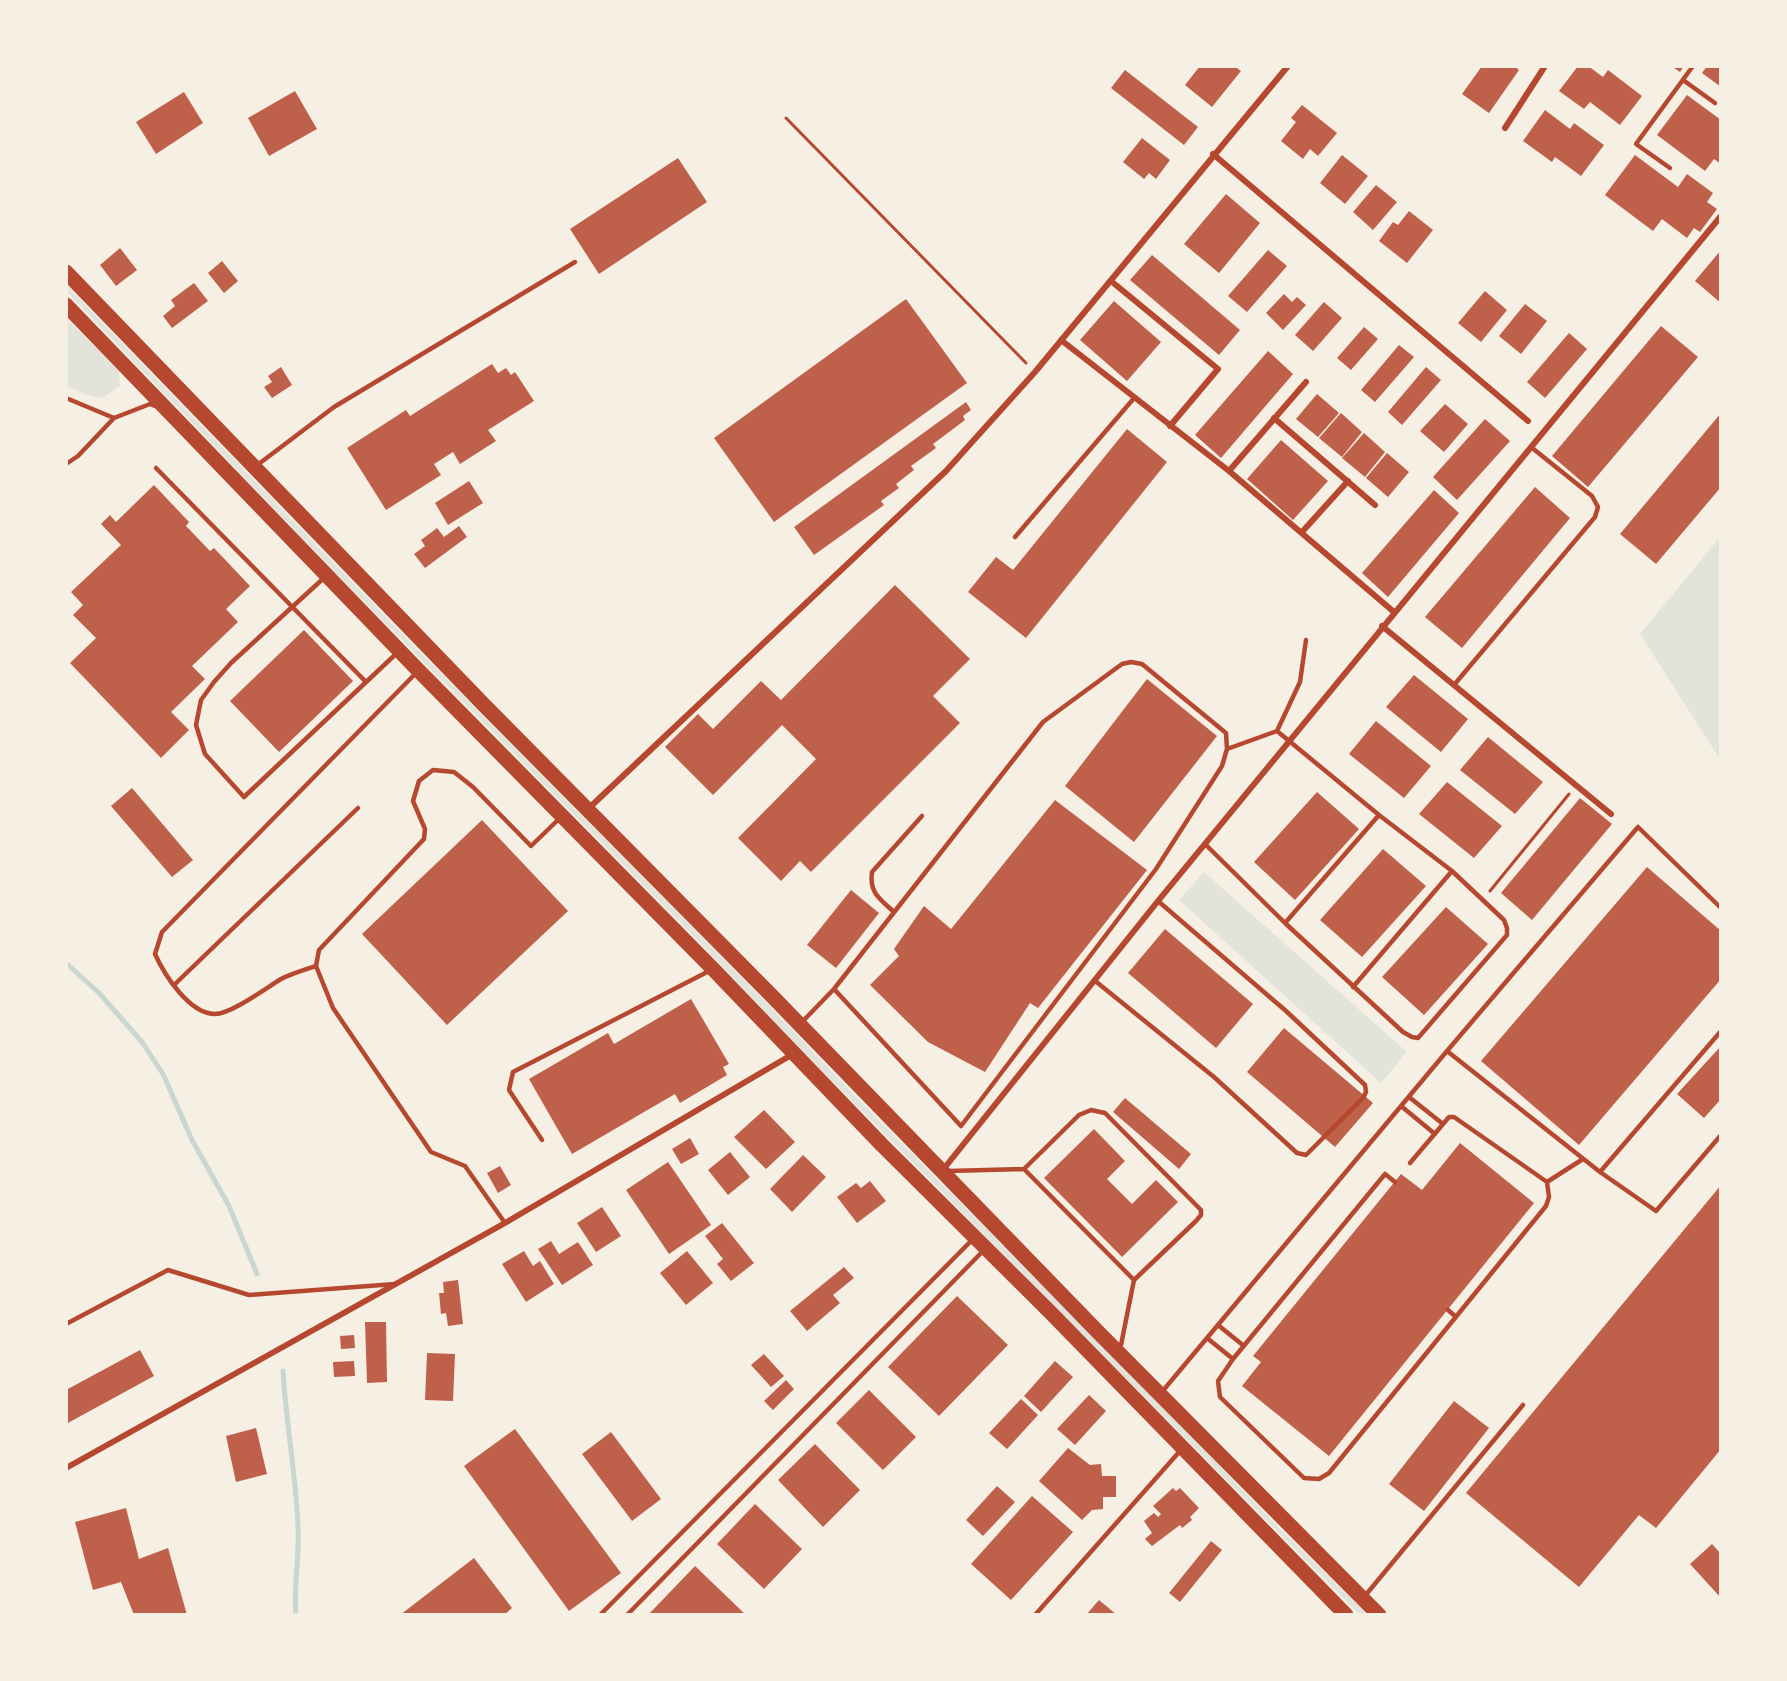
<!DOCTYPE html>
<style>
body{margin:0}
#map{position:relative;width:1787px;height:1681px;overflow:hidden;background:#f6efe4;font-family:"Varela Round",sans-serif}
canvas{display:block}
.frame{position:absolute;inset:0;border:68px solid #f6efe4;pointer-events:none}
</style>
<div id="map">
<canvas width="1787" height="1681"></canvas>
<div class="frame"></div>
</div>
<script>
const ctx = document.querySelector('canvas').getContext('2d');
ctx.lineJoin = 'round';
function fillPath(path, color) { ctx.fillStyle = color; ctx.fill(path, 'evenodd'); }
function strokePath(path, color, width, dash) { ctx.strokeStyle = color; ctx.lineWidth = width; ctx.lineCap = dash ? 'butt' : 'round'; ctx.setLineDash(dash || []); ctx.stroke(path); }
fillPath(new Path2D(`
 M66 285 406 638 758 994 859 1100 1192 1437 1277 1526 1368 1615H1360L781 1029 705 948 333 570 66 291Z
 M66 318 119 371 120 386 103 398 93 397 66 386Z
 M1721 536V761L1640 634Z
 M1204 872 1407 1052 1381 1083 1179 900Z`), '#e2e4dc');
strokePath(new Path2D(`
 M66 963 99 993 142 1042 163 1074 192 1140 229 1206 257 1274
 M283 1371C286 1423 296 1475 298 1527 300 1557 293 1586 296 1615`), '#c9d6d2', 5);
fillPath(new Path2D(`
 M1200 66H1234L1241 71 1212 107 1185 85Z
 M1482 66H1514L1519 70 1489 113 1462 94Z
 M1578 66H1588L1603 77 1608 70 1642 96 1620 125 1590 102 1584 109 1559 91Z
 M1671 66H1684L1680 72Z
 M1707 66H1721V87L1702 73Z
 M1125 70 1198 127 1184 145 1111 88Z
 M295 91 317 129 269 156 248 118Z
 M184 92 203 123 156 154 136 122Z
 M1687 95 1721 120V164L1714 159 1705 171 1657 135Z
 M1302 105 1337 133 1318 156 1310 149 1303 159 1281 141 1296 122 1291 118Z
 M1545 110 1570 129 1574 123 1604 145 1581 176 1555 157 1552 162 1523 141Z
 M1142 138 1170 160 1156 179 1149 173 1144 179 1123 162Z
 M1342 155 1368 176 1345 204 1320 183Z
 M1635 155 1678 187 1687 174 1713 193 1707 202 1717 209 1700 232 1694 228 1687 238 1662 219 1653 231 1605 195Z
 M678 158 707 202 599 274 570 229Z
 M1376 185 1397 202 1373 230 1353 212Z
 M1226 194 1260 223 1219 273 1184 244Z
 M1409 211 1433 230 1407 263 1379 241 1393 222 1398 225Z
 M120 248 137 270 116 286 100 265Z
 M1268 250 1287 266 1247 312 1228 296Z
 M1721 250V303L1695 281Z
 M1152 255 1240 330 1219 355 1130 280Z
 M222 261 238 281 224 293 208 273Z
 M194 283 208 301 172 328 163 316 175 306 171 300Z
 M1485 291 1507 310 1481 342 1458 323Z
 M1284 294 1292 302 1297 297 1306 305 1283 330 1266 313Z
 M906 299 967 383 774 522 714 438Z
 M1114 301 1161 342 1127 381 1080 340Z
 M1324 302 1342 318 1313 351 1295 335Z
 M1525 304 1547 321 1521 354 1499 336Z
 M1661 326 1698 357 1588 487 1552 456Z
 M1364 327 1378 339 1351 370 1337 358Z
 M1569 333 1587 349 1545 398 1527 382Z
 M1399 345 1414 357 1375 402 1361 390Z
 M1268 351 1293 374 1221 458 1195 435Z
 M492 364 498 373 506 368 511 375 515 372 534 401 488 430 496 441 460 464 453 452 434 464 441 475 386 510 347 448 406 410 410 416Z
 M281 367 292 385 272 398 264 387 272 382 268 376Z
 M1426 367 1441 380 1402 425 1388 412Z
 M1317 394 1339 413 1318 437 1296 419Z
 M966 402 971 410 963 416 965 420 933 444 936 448 911 466 914 470 896 484 899 488 881 501 884 505 814 555 794 527Z
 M1445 404 1468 424 1444 452 1420 431Z
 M1341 413 1362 432 1342 457 1319 438Z
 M1721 413V487L1656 564 1620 534Z
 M1485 419 1510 441 1457 500 1433 477Z
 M1127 429 1167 462 1026 638 968 592 996 557 1013 570Z
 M1364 433 1385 452 1365 477 1342 458Z
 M1281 440 1328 481 1293 520 1247 479Z
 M1387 453 1409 472 1388 497 1366 478Z
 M469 481 483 503 448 525 435 503Z
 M154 485 189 522 186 526 210 551 214 548 250 586 226 609 238 622 192 666 205 679 171 712 189 730 161 758 70 663 96 638 73 615 83 605 71 592 121 545 101 524 110 515 116 522Z
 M1535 487 1570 518 1462 648 1425 617Z
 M1434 490 1459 513 1388 597 1362 573Z
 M459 526 467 537 425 568 414 554 425 546 421 540 437 528 444 537Z
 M895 585 970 659 933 696 960 723 811 872 800 861 781 881 738 838 816 759 782 725 713 795 665 747 698 714 713 729 761 681 781 700Z
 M304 630 353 681 279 752 230 701Z
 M1414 675 1468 719 1441 752 1386 707Z
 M1147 679 1217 736 1134 842 1065 786Z
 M1376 721 1431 766 1404 798 1349 754Z
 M1488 737 1543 782 1515 814 1460 770Z
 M1447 782 1502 826 1474 858 1419 814Z
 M132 788 193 860 172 877 111 806Z
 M1317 792 1359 829 1295 900 1254 862Z
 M1580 798 1612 824 1532 920 1501 893Z
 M1055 800 1147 870 1038 1008 1030 1003 985 1072 928 1042 870 985 899 956 894 949 924 906 951 929Z
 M482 820 568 911 447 1025 362 934Z
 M1383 849 1426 886 1362 957 1320 920Z
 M1647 867 1721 931V979L1579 1145 1481 1061Z
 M851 890 879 913 836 968 807 945Z
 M1446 907 1488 944 1424 1015 1382 977Z
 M1165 929 1253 1004 1216 1048 1128 973Z
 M691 999 729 1064 723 1067 727 1075 680 1103 675 1094 572 1154 529 1079 608 1033 614 1044Z
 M1284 1028 1373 1103 1335 1147 1247 1072Z
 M1721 1046V1099L1704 1118 1677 1094Z
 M1125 1098 1191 1154 1179 1169 1113 1112Z
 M764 1110 795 1142 766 1169 734 1137Z
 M1094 1129 1125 1161 1107 1179 1132 1204 1156 1180 1178 1202 1122 1257 1044 1178Z
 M690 1138 699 1154 681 1164 672 1149Z
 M1460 1143 1534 1203 1329 1456 1242 1386 1261 1362 1253 1356 1401 1174 1422 1190Z
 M730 1152 750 1177 728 1195 708 1170Z
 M803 1155 826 1177 792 1212 770 1189Z
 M668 1162 711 1225 669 1254 626 1190Z
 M500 1166 511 1185 498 1193 487 1173Z
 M870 1181 886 1201 857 1223 837 1197 856 1183 861 1188Z
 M1721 1185V1449L1656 1528 1639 1515 1579 1587 1466 1493Z
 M602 1207 621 1236 596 1252 577 1223Z
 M722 1223 754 1263 731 1281 717 1264 723 1259 705 1236Z
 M551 1241 559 1254 578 1242 593 1265 562 1285 538 1249Z
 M524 1251 533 1266 540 1261 554 1284 526 1302 502 1264Z
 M687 1251 713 1283 686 1305 660 1273Z
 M844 1267 854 1278 833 1295 840 1303 807 1331 790 1311Z
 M458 1280 463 1324 448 1326 446 1313 441 1314 439 1293H444L443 1282Z
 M957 1296 1008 1345 939 1416 888 1367Z
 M365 1322H386L387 1382 367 1383Z
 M354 1335 355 1348 341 1349 340 1336Z
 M140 1350 154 1376 66 1424V1390Z
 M427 1353 455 1354 453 1401 425 1400Z
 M764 1354 784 1376 771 1387 751 1365Z
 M354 1361 355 1376 334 1377 333 1362Z
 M1055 1361 1073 1377 1041 1412 1024 1396Z
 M786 1380 794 1389 773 1410 764 1401Z
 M869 1390 916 1437 883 1470 836 1423Z
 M1089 1395 1106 1411 1075 1445 1057 1429Z
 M1021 1399 1038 1415 1007 1449 989 1433Z
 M1454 1401 1489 1428 1424 1511 1389 1484Z
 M256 1428 267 1474 236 1482 226 1436Z
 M515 1429 621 1573 569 1611 464 1466Z
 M611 1432 661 1499 632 1521 582 1454Z
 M815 1444 860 1490 823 1527 778 1480Z
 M1068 1448 1090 1465 1101 1464 1102 1476H1116V1497H1103V1509L1092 1510 1082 1520 1039 1481Z
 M997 1486 1015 1502 983 1536 966 1520Z
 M1173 1488 1176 1491 1180 1488 1199 1508 1190 1517 1192 1520 1182 1528 1180 1525 1152 1546 1145 1539 1152 1533 1144 1521 1154 1513 1158 1517 1161 1514 1153 1506Z
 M1032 1496 1073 1532 1011 1600 971 1564Z
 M755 1504 802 1549 764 1589 717 1544Z
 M126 1508 139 1559 168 1548 187 1615H134L121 1582 93 1590 75 1522Z
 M1211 1541 1222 1550 1180 1602 1169 1593Z
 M1712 1544 1721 1554V1598L1690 1564Z
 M474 1558 512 1608 504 1615H400Z
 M695 1566 746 1615H648Z
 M1099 1600 1117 1615H1086Z`), '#bf614a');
strokePath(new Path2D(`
 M786 118 1026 363
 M1490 891 1569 794`), '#b5482f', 3);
strokePath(new Path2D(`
 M1683 80 1715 103
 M1670 168 1636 144 1693 66
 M66 398 114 418 150 404 155 406
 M66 464 78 456 114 418
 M256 466 334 407 575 262
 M156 468 366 682
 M1015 537 1135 397
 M326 576 231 663 214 682 201 700 196 725 205 754 244 797 398 652
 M1454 685 1595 517 1598 507 1592 496 1531 447
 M1277 731 1300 682 1306 640
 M1206 845 1285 923 1403 1032 1412 1037 1418 1038 1507 935V928L1504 920 1452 871 1379 815 1277 731 1227 749
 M894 912C880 899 869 893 872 872L922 816
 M1285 923 1379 815
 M316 966C304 970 291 974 281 979 266 988 231 1014 215 1014 189 1014 164 974 155 954L162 932 417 672
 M1094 980 1214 1077 1297 1153 1306 1155 1363 1098 1366 1092 1365 1085 1286 1011 1158 901
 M174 985 358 808
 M1353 987 1452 871
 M802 1022 834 989 961 1126 1156 869 1222 766 1227 749 1226 733 1142 664 1131 662 1122 664 1043 722 834 989
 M1447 1051 1600 1172 1721 1031
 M1409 1097 1443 1124
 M1401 1106 1435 1134
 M542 1140 509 1090 513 1072 711 970
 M1024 1169 1079 1115 1091 1110 1105 1113 1201 1210V1215L1196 1221 1134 1280
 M948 1171 1024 1169 1134 1280 1120 1350
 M1600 1172 1656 1211 1721 1135
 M1547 1182 1583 1159
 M505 1223 465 1166 431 1152 333 1008 316 966 319 950 424 839 425 829 413 801 419 781 433 770 454 772 473 787 531 846 560 818
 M1448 1310 1455 1316
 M66 1324 168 1270 249 1295 395 1284
 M1218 1325 1244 1346
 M1207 1338 1233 1359 1218 1381 1220 1397 1304 1478 1319 1479 1329 1473 1546 1206 1549 1197 1547 1182 1454 1117H1449L1410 1163
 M1233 1359 1385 1174 1395 1182
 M1161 1393 1447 1051 1638 827 1721 908
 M1364 1597 1523 1405
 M600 1615 973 1239
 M627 1615 984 1250
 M1035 1615 1180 1451`), '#b5482f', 4.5);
strokePath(new Path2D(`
 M1505 128 1545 66
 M1213 154 1528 421
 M1111 281 1218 369 1170 426
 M1061 340 1229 471 1394 612
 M1274 418 1375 505
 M1229 471 1306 382
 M1302 532 1348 481
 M1382 626 1611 814
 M588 809 946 471 1035 372 1288 66
 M942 1171 1158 901 1721 216
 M66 1468 505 1223 793 1054`), '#b5482f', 6);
strokePath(new Path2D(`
 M66 272 484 705 770 994 1098 1332 1379 1615
 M66 305 418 670 713 969 882 1145 1050 1312 1346 1615`), '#b5482f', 15);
</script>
